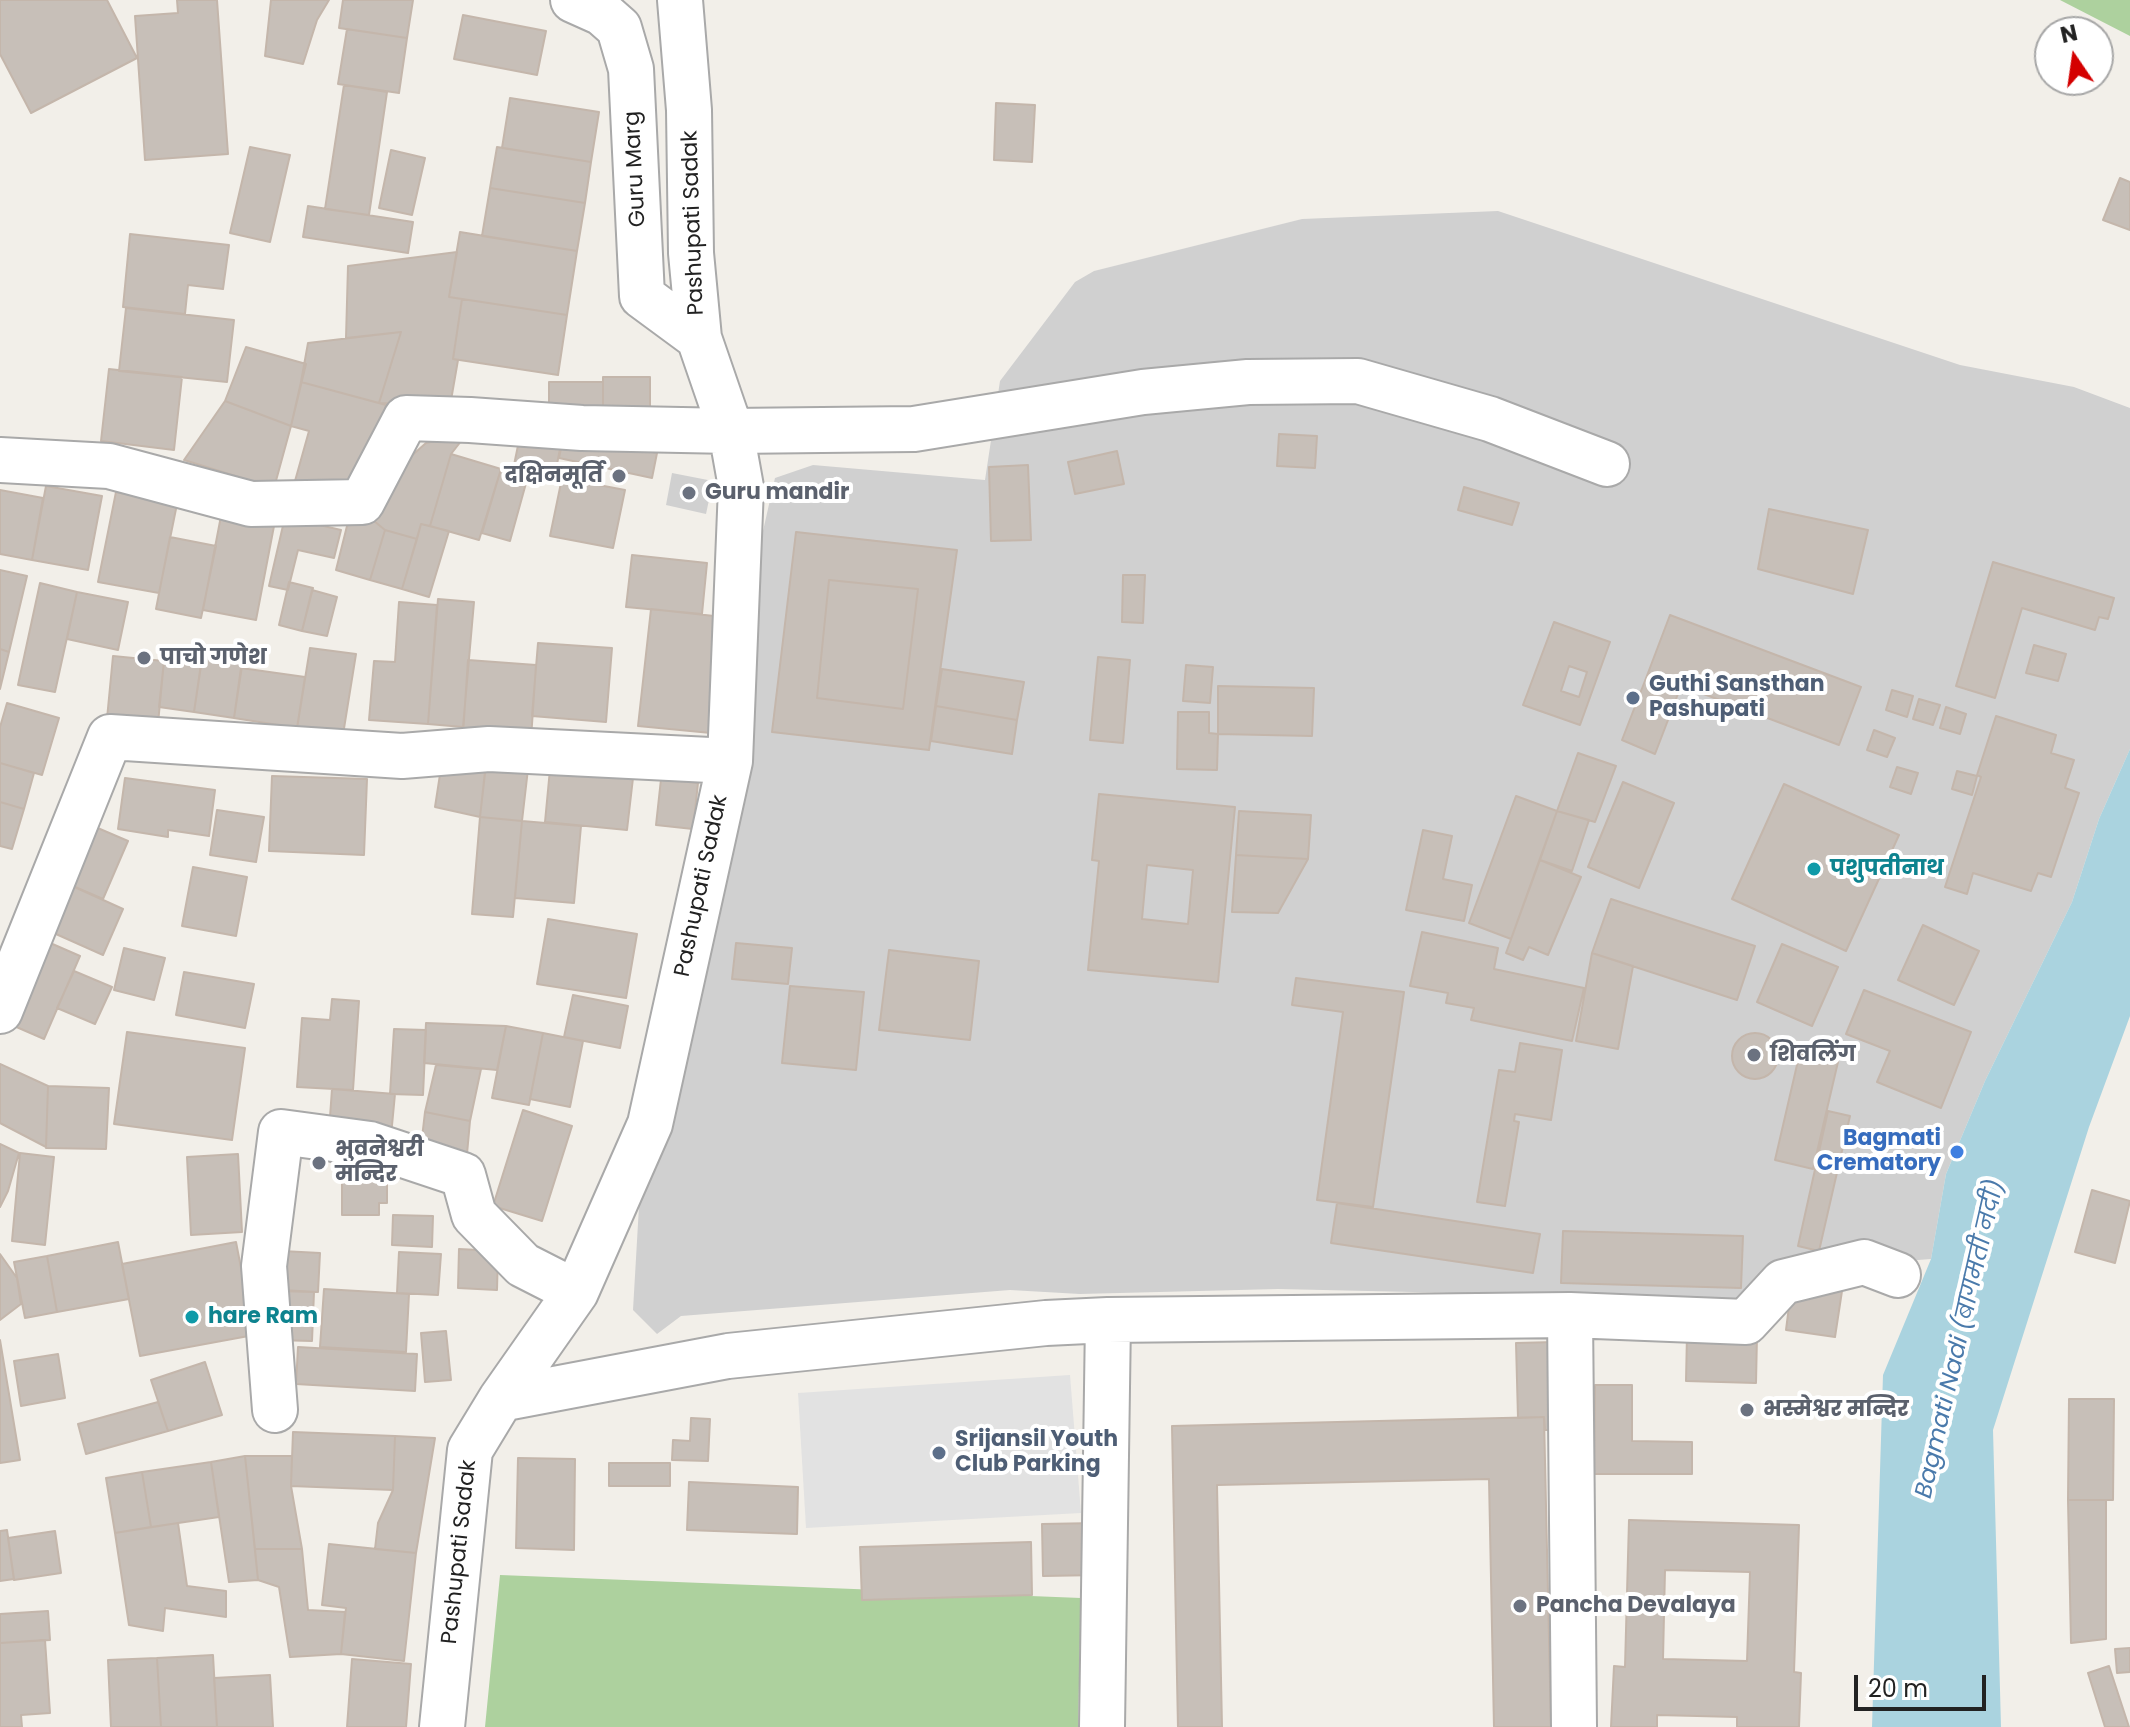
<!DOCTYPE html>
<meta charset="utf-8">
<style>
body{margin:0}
#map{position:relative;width:2130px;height:1727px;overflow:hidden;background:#f2efe9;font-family:Poppins,sans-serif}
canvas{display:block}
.north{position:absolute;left:2034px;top:16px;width:80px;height:80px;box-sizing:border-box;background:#fff;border:2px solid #a7a7a7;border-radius:50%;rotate:347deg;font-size:22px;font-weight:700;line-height:32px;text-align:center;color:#222}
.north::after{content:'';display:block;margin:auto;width:28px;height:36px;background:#d40000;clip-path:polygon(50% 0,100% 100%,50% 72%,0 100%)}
.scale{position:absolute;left:1854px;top:1675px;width:132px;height:36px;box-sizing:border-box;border:4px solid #222;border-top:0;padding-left:10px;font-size:24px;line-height:28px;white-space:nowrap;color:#222;-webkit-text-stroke:6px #fff;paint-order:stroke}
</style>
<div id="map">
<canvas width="2130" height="1727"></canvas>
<div class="north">N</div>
<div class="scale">20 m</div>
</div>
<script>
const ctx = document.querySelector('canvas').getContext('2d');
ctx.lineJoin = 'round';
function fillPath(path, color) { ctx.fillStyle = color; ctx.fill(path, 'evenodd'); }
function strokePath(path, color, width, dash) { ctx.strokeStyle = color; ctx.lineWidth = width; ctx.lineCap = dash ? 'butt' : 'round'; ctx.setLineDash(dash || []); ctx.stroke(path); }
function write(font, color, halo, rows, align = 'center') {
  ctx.font = font + ' Poppins,"Noto Sans Devanagari",sans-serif'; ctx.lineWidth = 8; ctx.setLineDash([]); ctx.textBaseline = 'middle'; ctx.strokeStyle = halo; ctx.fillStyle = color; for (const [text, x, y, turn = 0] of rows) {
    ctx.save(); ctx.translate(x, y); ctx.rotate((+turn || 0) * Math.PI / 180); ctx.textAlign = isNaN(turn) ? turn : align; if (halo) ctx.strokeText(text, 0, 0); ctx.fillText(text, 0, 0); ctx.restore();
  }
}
fillPath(new Path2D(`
 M1498 211 1960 365 2074 387 2130 408V749L2099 819 2072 902 1985 1081 1946 1174 1931 1259 1813 1268 1776 1280 1709 1313 1548 1295 1278 1289 1080 1294 1010 1290 681 1316 657 1334 633 1310 640 1189 758 553 775 478 813 465 985 480 1000 381 1075 282 1094 271 1302 219Z
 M672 473 713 481 706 514 666 505Z`), '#d0d0d0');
fillPath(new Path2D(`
 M2060 0H2130V36Z
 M500 1575 1081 1598 1078 1727H485Z`), '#add19e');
fillPath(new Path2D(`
 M1070 1375 1081 1513 806 1528 798 1393Z`), '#e2e2e2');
fillPath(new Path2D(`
 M2130 749V1016L2089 1127 1993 1430 2001 1727H1872L1883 1375 1931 1259 1946 1174 1985 1081 2072 902 2099 819Z`), '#aad3df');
const building = new Path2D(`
 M0 0H107L137 58 31 113 0 54Z
 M177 0H217L228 154 145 160 135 16 178 13Z
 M271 0H329L317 20 303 64 265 56Z
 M343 0H413L407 38 339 28Z
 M463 15 546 31 537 75 454 59Z
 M347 29 407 38 399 93 338 84Z
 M344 85 387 92 369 215 325 209Z
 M510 98 599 112 591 162 502 148Z
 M996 103 1035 105 1032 162 994 160Z
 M250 147 290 155 270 242 230 233Z
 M497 147 591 162 585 203 490 188Z
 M391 150 425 158 412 215 379 208Z
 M2120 178 2130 182V230L2103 220Z
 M490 188 585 203 577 251 482 236Z
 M308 206 413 222 408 253 303 237Z
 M460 232 577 251 567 315 449 297Z
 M130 234 229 245 223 289 188 285 185 314 123 307Z
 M457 252 449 297 462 299 453 359 458 360 450 406 379 403 401 332 346 338 348 266Z
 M462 299 567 315 558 375 453 359Z
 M126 308 234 320 227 382 119 371Z
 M401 332 379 403 301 382 308 343Z
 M246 347 306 364 291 426 225 401Z
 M109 369 182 377 174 450 101 441Z
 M603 377H650V416H603Z
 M301 382 386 405 360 499 295 481 309 431 291 426Z
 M549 382H603V419H549Z
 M225 401 291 426 274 488 184 460Z
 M521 431 562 439 555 474 514 465Z
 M564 434 657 453 652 478 559 458Z
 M1279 434 1317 436 1315 468 1277 466Z
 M456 437 462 440 451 454 430 526 421 524 417 539 385 530 368 516 391 474 426 443Z
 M1117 451 1124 484 1075 494 1068 462Z
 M451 454 501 469 479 540 430 526Z
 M1028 465 1031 540 991 541 989 467Z
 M501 469 528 476 510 541 482 533Z
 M562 478 625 490 613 548 550 536Z
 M46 486 102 496 88 570 32 560Z
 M1464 487 1519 503 1512 525 1458 510Z
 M0 490 43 498 32 560 0 554Z
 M116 492 177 504 159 593 98 582Z
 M1769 509 1868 530 1853 594 1758 569Z
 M359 514 368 516 385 530 370 580 336 570 347 526Z
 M221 516 274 526 256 620 203 610Z
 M285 517 341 530 334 558 298 550 288 590 269 586Z
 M421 524 449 531 429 597 402 589Z
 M385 530 417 539 402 589 370 580Z
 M796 532 957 550 929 750 772 732ZM829 580 918 589 903 709 817 698Z
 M170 537 216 546 201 618 156 609Z
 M632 555 707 563 702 614 626 607Z
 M1993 562 2114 598 2108 619 2099 617 2095 630 2022 608 1995 698 1956 686Z
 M0 570 27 576 9 652 0 649Z
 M1123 575H1145L1143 623 1122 622Z
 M829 580 918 589 903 709 817 698Z
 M289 582 313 588 302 631 279 625Z
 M40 583 77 592 55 692 18 685Z
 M312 590 337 597 327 636 302 631Z
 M77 592 128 602 118 650 67 639Z
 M438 599 474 602 463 727 428 724Z
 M399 602 437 605 428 724 369 720 374 661 395 662Z
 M651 609 723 617 711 733 638 726Z
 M1670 615 1861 687 1839 745 1648 673Z
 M1554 622 1610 642 1580 725 1523 705ZM1569 666 1587 672 1579 697 1561 691Z
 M538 643 612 648 606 722 532 716Z
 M2034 645 2066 654 2058 681 2026 673Z
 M204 646 244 653 234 718 194 712Z
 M310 648 356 654 341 747 295 741Z
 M0 649 9 652 0 689Z
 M113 656 164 661 157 734 106 729Z
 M1098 657 1130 660 1123 743 1090 740Z
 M468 660 536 665 531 739 463 734Z
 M164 661 201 664 194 712 159 707Z
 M1186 665 1213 667 1210 703 1183 701Z
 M241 668 305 677 297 728 234 718Z
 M942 669 1024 682 1017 720 936 706Z
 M1648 673 1681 686 1655 754 1622 740Z
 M1218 686 1314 688 1312 736 1218 734Z
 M1892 690 1913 696 1907 717 1886 710Z
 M1919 699 1940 705 1933 725 1913 719Z
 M7 703 59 718 42 775 0 763V727Z
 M936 706 1017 720 1012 754 931 741Z
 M1946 707 1966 714 1960 734 1940 728Z
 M1178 712H1209V733L1218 734 1217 770 1177 769Z
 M1996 716 2056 735 2051 753 2074 760 2065 788 2079 793 2051 877 2038 873 2031 891 1973 873 1967 894 1945 887 1981 777 1977 775Z
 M1874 730 1895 738 1887 757 1867 750Z
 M1578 753 1616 766 1595 822 1557 811Z
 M443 755 486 762 480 817 435 807Z
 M0 763 34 773 24 809 0 802Z
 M486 765 528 769 522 821 480 817Z
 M1897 767 1918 773 1911 794 1890 787Z
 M550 769 633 778 627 830 545 822Z
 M1957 771 1977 776 1972 795 1952 789Z
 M272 776 367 779 364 855 269 851Z
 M125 778 215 790 209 836 168 830V837L118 829Z
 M661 779 698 783 693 829 656 825Z
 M1623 782 1674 803 1639 888 1588 867Z
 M1784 784 1899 835 1846 951 1732 899Z
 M1099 794 1235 807 1218 982 1088 970 1099 861 1092 860ZM1147 865 1193 870 1188 924 1142 919Z
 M1516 796 1557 811 1511 939 1469 923Z
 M0 802 24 809 12 849 0 846Z
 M217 810 264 817 256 862 210 855Z
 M1239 811 1311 815 1308 859 1236 855Z
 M1557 811 1589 820 1572 871 1540 860Z
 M480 817 522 821 513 917 472 914Z
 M522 821 581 826 574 903 515 898Z
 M86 823 128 841 103 899 59 880Z
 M1423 830 1452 836 1443 879 1472 885 1464 921 1406 910Z
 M1236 855 1308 859 1278 913 1232 912Z
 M1540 860 1581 877 1548 955 1529 947 1523 960 1506 953Z
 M193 867 247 877 236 936 182 926Z
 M59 880 123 909 103 955 38 926Z
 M1611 899 1755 946 1737 1000 1592 953Z
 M548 919 637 934 626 998 537 984Z
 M1923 925 1979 951 1954 1005 1898 980Z
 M1422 932 1498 948 1494 969 1584 988 1572 1041 1471 1020 1474 1008 1446 1003 1448 993 1410 986Z
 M41 939 80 956 44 1039 5 1022Z
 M736 943 792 948 788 984 732 979Z
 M1782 944 1838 967 1812 1026 1757 1002Z
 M124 948 165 958 154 1000 114 990Z
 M889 950 979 961 970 1040 879 1030Z
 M1592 953 1633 966 1618 1049 1576 1041Z
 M74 971 112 987 95 1024 57 1008Z
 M184 972 254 984 245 1028 176 1015Z
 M1296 978 1404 992 1373 1207 1317 1200 1343 1012 1292 1005Z
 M790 986 864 992 856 1070 782 1063Z
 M1864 990 1971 1032 1941 1108 1877 1082 1890 1051 1846 1034Z
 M573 995 628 1006 620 1048 564 1037Z
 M332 999 359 1001 353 1090 297 1087 302 1018 330 1020Z
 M426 1023 506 1026 497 1070 424 1063Z
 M506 1026 543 1033 529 1105 492 1098Z
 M394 1029 426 1030 423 1095 390 1094Z
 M127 1032 245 1048 232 1140 114 1124Z
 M543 1033 583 1041 570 1107 530 1099Z
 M1732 1056a23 23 0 1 1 46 0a23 23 0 1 1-46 0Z
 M1520 1043 1562 1050 1551 1120 1515 1114 1514 1121 1519 1122 1505 1206 1477 1202 1499 1070 1515 1072Z
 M1800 1052 1838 1062 1813 1169 1775 1160Z
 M0 1064 48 1086 46 1147 0 1123Z
 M436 1065 481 1069 470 1121 425 1112Z
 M48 1086 109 1088 106 1149 46 1148Z
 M332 1089 395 1094 391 1136 329 1131Z
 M523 1110 572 1126 542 1221 493 1206Z
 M1828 1111 1850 1116 1819 1251 1798 1246Z
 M425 1112 470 1121 466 1165 420 1155Z
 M0 1144 19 1153 8 1191 0 1207Z
 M20 1153 54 1157 45 1245 12 1241Z
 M238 1154 242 1232 191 1235 187 1157Z
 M387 1162V1203H379V1215H342V1163Z
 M2092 1190 2130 1201 2115 1263 2075 1252Z
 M1337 1203 1540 1234 1533 1273 1331 1243Z
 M393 1215 433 1216 432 1247 392 1245Z
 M1563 1231 1743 1236 1741 1288 1561 1283Z
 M118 1242 129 1299 57 1312 47 1256Z
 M236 1242 254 1335 140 1356 122 1264Z
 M459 1249 498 1251 497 1290 458 1288Z
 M282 1251 320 1253 318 1292 281 1290Z
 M399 1252 441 1254 438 1295 397 1293Z
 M0 1254 17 1278 21 1304 0 1320Z
 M47 1256 57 1312 25 1318 14 1262Z
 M1792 1283 1842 1291 1835 1337 1786 1330Z
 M324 1289 409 1294 406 1352 320 1347Z
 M277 1291 314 1292 312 1341 275 1340Z
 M446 1331 451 1380 425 1382 421 1333Z
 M1687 1334 1757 1335 1756 1383 1686 1381Z
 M0 1340 20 1460 0 1463Z
 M1556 1342 1557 1430H1545L1544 1417 1518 1418 1516 1343Z
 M298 1347 417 1354 415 1391 296 1384Z
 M58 1354 65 1398 21 1406 14 1361Z
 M205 1362 222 1415 168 1431 151 1380Z
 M1595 1385H1632V1441L1692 1442V1474H1594Z
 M2069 1399H2114L2113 1500H2068Z
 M158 1402 168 1431 86 1454 78 1424Z
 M1544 1417 1551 1727H1494L1489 1479 1217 1485 1222 1727H1178L1172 1426Z
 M691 1418 710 1419 708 1461 672 1460 673 1440 690 1441Z
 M293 1432 395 1436 393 1490 291 1486Z
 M395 1436 435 1438 416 1553 375 1549 378 1523 393 1490Z
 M245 1456H292L291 1486 302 1549H255Z
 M245 1456 258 1580 229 1582 211 1462Z
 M518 1458 575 1459 574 1550 516 1548Z
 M211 1462 219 1517 151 1527 142 1472Z
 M609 1463H670V1486H609Z
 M142 1472 151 1527 115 1533 106 1478Z
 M689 1482 798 1487 797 1534 687 1530Z
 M2068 1500H2106V1639L2071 1643Z
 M1629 1520 1799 1525 1794 1672 1801 1673 1799 1727H1737V1717L1657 1715V1727H1611L1614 1666 1625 1667ZM1665 1570 1750 1572 1747 1661 1663 1659Z
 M178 1523 187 1586 226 1591V1617L165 1608 163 1631 129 1625 115 1533Z
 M1098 1523 1099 1575 1043 1576 1042 1524Z
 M7 1530 14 1579 0 1581V1531Z
 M55 1531 61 1573 14 1580 8 1538Z
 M1031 1542 1032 1595 862 1600 860 1547Z
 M329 1544 416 1553 404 1661 341 1654 346 1608 322 1605Z
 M255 1549H302L308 1610 345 1612 341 1654 290 1657 279 1587 258 1580Z
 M48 1611 50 1640 0 1643V1614Z
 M45 1640 50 1713 21 1715 22 1727H0V1643Z
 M2130 1648V1672L2117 1673 2115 1649Z
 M213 1655 217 1727H161L157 1658Z
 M157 1658 161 1727H111L108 1660Z
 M352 1659 411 1664 406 1727H347Z
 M2109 1666 2129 1727H2105L2088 1673Z
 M270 1675 273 1727H217L214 1678Z`);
fillPath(building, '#c7bfb8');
strokePath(building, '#c4b6ab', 2);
const minor = new Path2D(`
 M573 0 602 13 619 28 631 69 642 296 699 338
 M0 460 109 466 251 504 362 502 406 418 470 420 582 428 731 431 914 429 1143 392 1248 382 1358 381 1490 419 1607 464
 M0 1011 110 737 402 756 489 749 730 761
 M1570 1315 1574 1727
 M501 1399 728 1356 1046 1323 1108 1320 1570 1315 1746 1322 1783 1282 1864 1262 1898 1275
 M275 1410 264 1266 281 1132 370 1144 463 1175 474 1215 523 1265 576 1292
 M442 1727 470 1450 501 1399 576 1292 650 1124 730 761 741 487 731 431 699 338 691 253 689 110 680 0
 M1102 1727 1108 1320`);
strokePath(minor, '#a9a9a9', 48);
strokePath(minor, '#fff', 44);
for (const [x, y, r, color] of [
 [619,476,8,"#6b7280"],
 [689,493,8,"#6b7280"],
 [144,658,8,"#6b7280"],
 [1633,698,8,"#5c6f8a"],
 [1814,869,8,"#0f9aa8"],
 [1754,1055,8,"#6b7280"],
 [1957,1152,8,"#3f7fe0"],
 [319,1163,8,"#6b7280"],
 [192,1317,8,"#0f9aa8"],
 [1747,1410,8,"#6b7280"],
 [939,1453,8,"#5c6f8a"],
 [1520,1606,8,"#6b7280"]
]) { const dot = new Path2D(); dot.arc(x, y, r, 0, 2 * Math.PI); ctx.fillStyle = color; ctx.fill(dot); strokePath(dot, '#fff', 3); }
write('22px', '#222', '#fff', [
 ["Guru Marg",636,169,-93],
 ["Pashupati Sadak",694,223,-92],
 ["Pashupati Sadak",702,886,-78],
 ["Pashupati Sadak",460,1552,-84]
]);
write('bold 22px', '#5b616d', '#fff', [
 ["दक्षिनमूर्ति",603,476,"right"],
 ["Guru mandir",705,493],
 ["पाचो गणेश",160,658],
 ["शिवलिंग",1770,1055],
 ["भुवनेश्वरी",335,1150],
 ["मन्दिर",335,1175],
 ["भस्मेश्वर मन्दिर",1763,1410],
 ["Pancha Devalaya",1536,1606]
], 'left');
write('bold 22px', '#4e5e75', '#fff', [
 ["Guthi Sansthan",1649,685],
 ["Pashupati",1649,710],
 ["Srijansil Youth",955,1440],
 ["Club Parking",955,1465]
], 'left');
write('bold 22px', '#0d838f', '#fff', [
 ["पशुपतीनाथ",1830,869],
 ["hare Ram",208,1317]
], 'left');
write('bold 22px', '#366cbe', '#fff', [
 ["Bagmati",1941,1139],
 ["Crematory",1941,1164]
], 'right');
write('italic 24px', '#4a7aab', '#fff', [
 ["Bagmati Nadi (बागमती नदी)",1961,1339,-77]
]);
</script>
